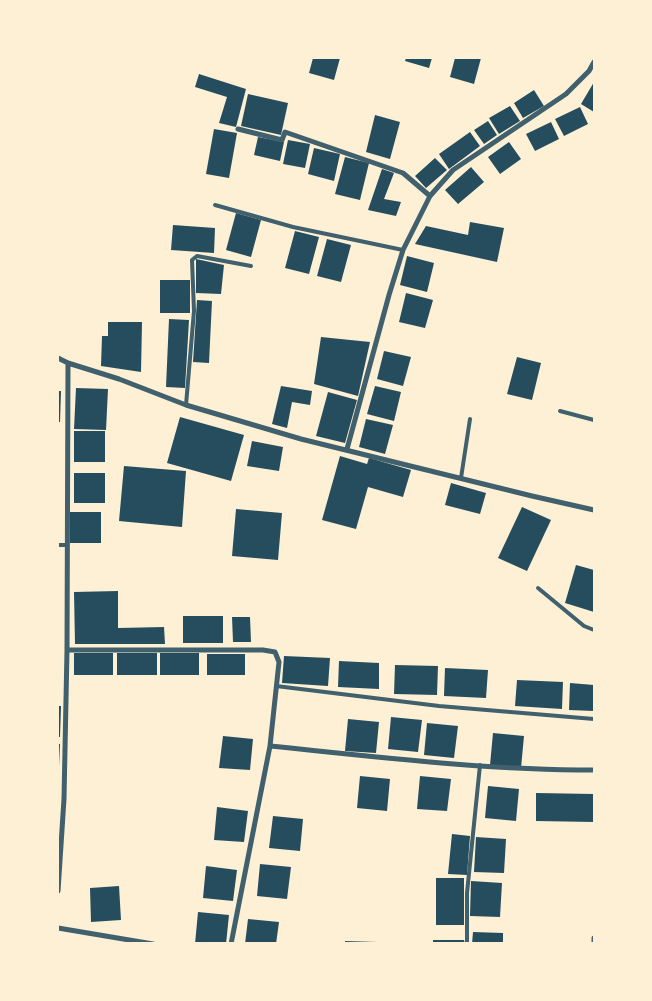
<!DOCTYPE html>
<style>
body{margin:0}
#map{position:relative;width:652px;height:1001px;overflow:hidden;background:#fdf0d5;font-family:"DejaVu Sans",sans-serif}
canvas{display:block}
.frame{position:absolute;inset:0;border:59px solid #fdf0d5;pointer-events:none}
</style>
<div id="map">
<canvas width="652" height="1001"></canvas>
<div class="frame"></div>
</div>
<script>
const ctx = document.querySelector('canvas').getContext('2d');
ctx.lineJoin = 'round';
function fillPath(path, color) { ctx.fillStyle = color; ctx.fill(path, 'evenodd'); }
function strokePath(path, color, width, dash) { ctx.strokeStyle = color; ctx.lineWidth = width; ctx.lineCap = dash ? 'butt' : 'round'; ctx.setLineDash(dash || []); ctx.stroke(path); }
fillPath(new Path2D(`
 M313 58H340L334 80 309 73Z
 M406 58H432L429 68 405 61Z
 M455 58H481L474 84 450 77Z
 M199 74 246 89 236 127 219 123 227 97 195 87Z
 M594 82V112L581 104Z
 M534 90 544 106 523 118 514 103Z
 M248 94 288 103 281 135 241 126Z
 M510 106 520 121 499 134 489 118Z
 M580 107 588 124 564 136 555 119Z
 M375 115 400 122 390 159 366 152Z
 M488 121 497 135 484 144 474 130Z
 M551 122 559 139 535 151 526 134Z
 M214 129 237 133 229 178 206 174Z
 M470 132 480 146 449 169 439 154Z
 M258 137 284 142 280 161 254 155Z
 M288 140 310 144 305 168 283 164Z
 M509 142 521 159 500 174 488 157Z
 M314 148 340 154 334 181 308 174Z
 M345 157 369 163 360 200 335 194Z
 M435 158 447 170 426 188 415 176Z
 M471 167 484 182 458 204 445 190Z
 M382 169 394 173 384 199 401 202 396 216 368 210Z
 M236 213 261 220 251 257 226 250Z
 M470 222 504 228 497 262 415 244 426 226 468 235Z
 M173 225 215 228 214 253 171 250Z
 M295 231 319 237 309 274 285 268Z
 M327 239 351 245 341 282 317 276Z
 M407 256 434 263 427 292 400 285Z
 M196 259 224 265 221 294 196 293Z
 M160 280H190V313H160Z
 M406 293 433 300 425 328 399 322Z
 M197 300 212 301 209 363 193 362Z
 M169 319 189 320 185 388 166 387Z
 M108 322H142L141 372 101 366 102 336H108Z
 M321 337 370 342 358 396 314 384Z
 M384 351 411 357 403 386 377 379Z
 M517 357 541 363 532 400 507 394Z
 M281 386 312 391 310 405 292 402 287 428 272 424Z
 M375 386 401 392 394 421 367 414Z
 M76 388 108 389 106 430 74 429Z
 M58 391H61L60 422H58Z
 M328 392 357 400 345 443 316 436Z
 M180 417 244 435 231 481 167 463Z
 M366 419 393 425 385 454 359 447Z
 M74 431H105V462H74Z
 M252 441 283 447 279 471 247 466Z
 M340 456 367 464 369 458 411 470 403 497 368 487 356 529 322 520Z
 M124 466 186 471 182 527 119 521Z
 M74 473H105V503H74Z
 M451 483 486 493 480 514 445 505Z
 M522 507 551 520 527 571 498 558Z
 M236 509 282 513 278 560 232 556Z
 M70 512H101V543H70Z
 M576 565 594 570V612L565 603Z
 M118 591V628L164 627 165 644H75L74 592Z
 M183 616H223V643H183Z
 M232 617H250L251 642H233Z
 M74 653H113V675H74Z
 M117 653H157V675H117Z
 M160 653H199V675H160Z
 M207 654H245V675H207Z
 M284 656 330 658 328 686 282 683Z
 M339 661 379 663V689L338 687Z
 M395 665 438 666 437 695 394 694Z
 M445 668 488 670 486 698 444 696Z
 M517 680 563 682 562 709 515 706Z
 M570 683 594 685V711L569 710Z
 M58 706H61L60 737H58Z
 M391 717 422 720 418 752 388 749Z
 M348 719 379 722 376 753 345 751Z
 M427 723 458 726 454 758 424 755Z
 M493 733 524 736 521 768 490 765Z
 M223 736 253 739 250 770 219 768Z
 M58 744H60L59 766H58Z
 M360 776 390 779 387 811 357 808Z
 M420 776 451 779 447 811 417 809Z
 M488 786 519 789 516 821 485 818Z
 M536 793 594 794V822L536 821Z
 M217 807 248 811 244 842 214 840Z
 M273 816 303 819 300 851 269 848Z
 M452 834 470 836 467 875 448 874Z
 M476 837 506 839 504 873 474 872Z
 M260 864 291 867 287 899 257 896Z
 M206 866 237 870 233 901 203 898Z
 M436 878H464V925H436Z
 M471 881 502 883 500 917 470 916Z
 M119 886 121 920 91 922 90 888Z
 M198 912 229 915 226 944H195Z
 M248 919 279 922 276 944H245Z
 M473 932 503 933V944H472Z
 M433 940H464L465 944H433Z
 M345 941 378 942V944H345Z`), '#264d5e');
strokePath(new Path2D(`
 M215 205 293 227 403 250
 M186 405 194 311 192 260 197 256 251 266
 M560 411 594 420
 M461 478 470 419
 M58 545H67
 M538 588 584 626 594 630
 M276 686 439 706 594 719
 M467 944V893L480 765`), '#3f606c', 4);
strokePath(new Path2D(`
 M238 129 282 140 285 132 403 173 430 196
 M58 358 68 363 119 379 186 405 301 439 532 496 594 510
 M347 449 389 295 403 250 430 196 453 170 566 94 589 71 594 62
 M67 650H263L275 652 279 662 270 746 231 944
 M270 746C378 757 486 770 594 770
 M58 891 64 799 67 650 68 363
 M58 928 153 944
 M594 944V938`), '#3f606c', 5);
</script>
